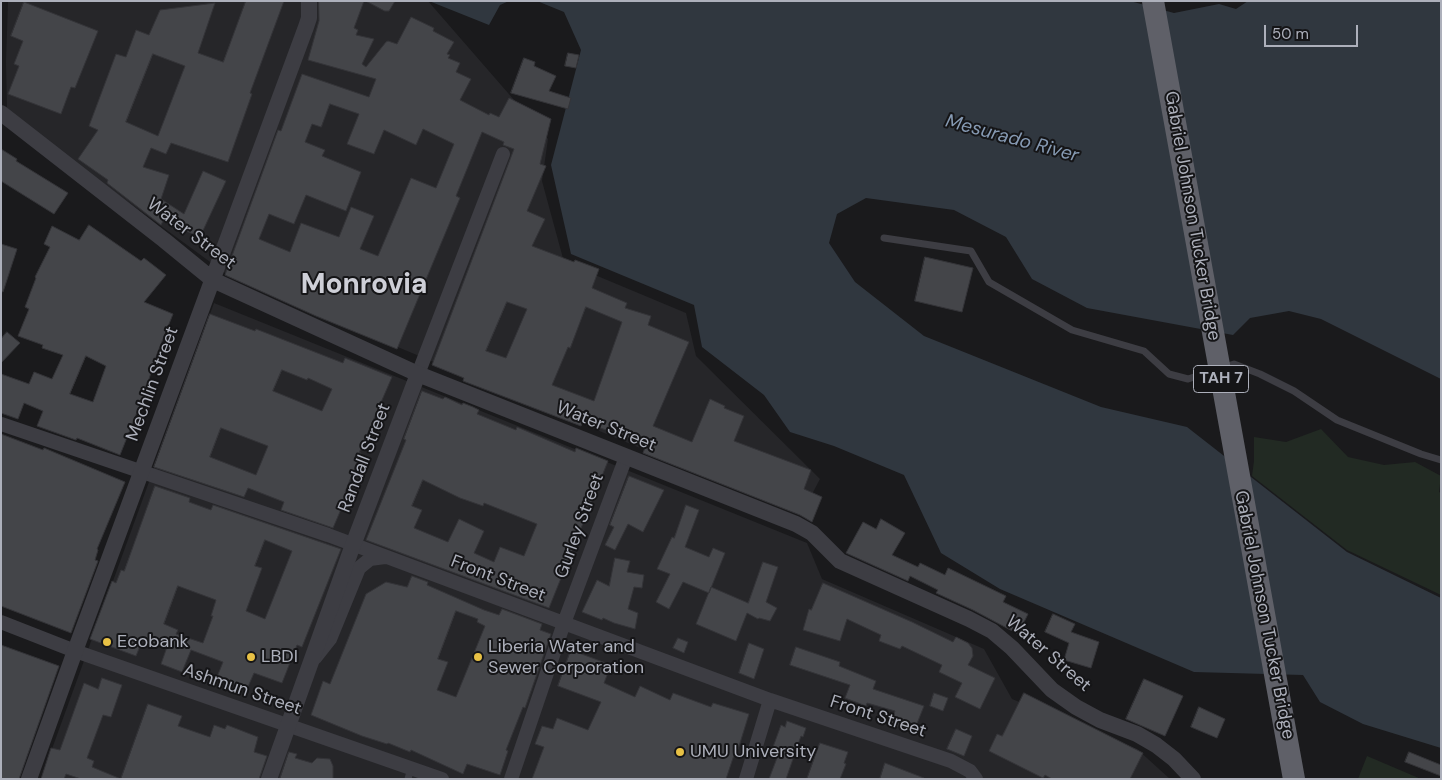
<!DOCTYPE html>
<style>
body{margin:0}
#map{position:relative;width:1442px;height:780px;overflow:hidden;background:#1a1a1c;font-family:"DM Sans",sans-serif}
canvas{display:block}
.frame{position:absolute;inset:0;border:2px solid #adb0bb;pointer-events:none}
.scale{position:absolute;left:1264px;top:25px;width:94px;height:22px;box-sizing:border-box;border:2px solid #adb0bb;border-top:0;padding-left:6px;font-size:15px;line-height:18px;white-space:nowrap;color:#adb0bb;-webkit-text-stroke:4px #151517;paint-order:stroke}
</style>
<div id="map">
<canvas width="1442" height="780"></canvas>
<div class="frame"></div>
<div class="scale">50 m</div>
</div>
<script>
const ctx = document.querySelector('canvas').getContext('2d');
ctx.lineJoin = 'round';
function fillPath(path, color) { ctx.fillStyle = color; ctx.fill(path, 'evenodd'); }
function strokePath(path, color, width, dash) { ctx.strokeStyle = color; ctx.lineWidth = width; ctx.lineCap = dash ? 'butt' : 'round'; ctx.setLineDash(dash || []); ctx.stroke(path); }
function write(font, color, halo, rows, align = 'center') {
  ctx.font = font + ' "DM Sans",sans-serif'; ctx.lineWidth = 4; ctx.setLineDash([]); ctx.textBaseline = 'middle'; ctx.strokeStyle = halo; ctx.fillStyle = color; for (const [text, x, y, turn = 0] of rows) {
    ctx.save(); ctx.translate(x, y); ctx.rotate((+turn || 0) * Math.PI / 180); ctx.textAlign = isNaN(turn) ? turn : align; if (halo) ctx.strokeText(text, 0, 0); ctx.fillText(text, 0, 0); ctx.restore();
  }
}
fillPath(new Path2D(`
 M8 1H428L548 139 542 181 564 262 686 313 696 356 820 479 801 515 232 278 26 127 7 108 6 62Z
 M214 303 807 543 822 579 984 649 1012 699 1137 749 1170 779H41Z`), '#262629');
fillPath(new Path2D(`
 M1321 429 1348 457 1384 465 1415 462 1441 476 1439 492 1441 493V595L1347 550 1252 476 1254 461V437L1286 442Z
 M1367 756 1421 779H1358Z`), '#222a23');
fillPath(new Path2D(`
 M429 1H509L500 5 489 25Z
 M537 1H1130L1174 13 1219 4 1236 9 1248 1H1441V379L1321 319 1289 311 1250 318 1233 335 1087 308 1032 279 1006 237 954 210 866 198 837 214 829 243 855 282 924 336 1101 407 1187 427 1347 552 1441 598V748L1363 724 1320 702 1303 675 1194 672 1000 589 941 553 904 475 834 446 790 432 764 395 702 347 694 305 571 254 551 165 581 50 564 12Z`), '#30373f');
const building = new Path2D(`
 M246 1H284L250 93 252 94 228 162 171 143 166 154 151 148 143 167 169 175 161 199 184 214 203 171 226 181 200 237 163 221 161 225 107 183 108 180 78 159 98 130 89 126 116 54 126 57 136 30 149 35 160 10 215 3 198 53 223 62ZM153 54 185 66 158 136 126 122Z
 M319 1H364L354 28 358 30 356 35 374 39 362 64 366 67 386 42 388 41 397 44 411 17 434 28 433 31 454 42 447 54 450 55 448 58 460 63 456 72 471 79 460 100 489 115 490 113 499 117 509 98 551 119 540 164 546 166 527 211 545 219 532 246 574 262 575 260 599 269 592 288 627 303 625 308 651 316 648 325 689 342 653 426 692 442 710 399 725 406 724 408 744 416 734 441 811 470 804 489 822 497 812 522 800 515 643 453 646 445 610 430 609 431 583 422 581 426 463 381 464 378 432 365 514 149 503 145 504 142 482 132 456 196 460 198 397 349 316 316 225 275 278 130 281 131 302 74 369 97 376 79 308 60 319 21ZM330 104 359 114 347 144 374 154 384 130 416 145 423 129 454 144 436 188 411 178 378 256 360 249 374 216 351 207 339 237 301 223 290 252 259 239 269 214 294 224 306 195 346 211 361 172 322 156 325 150 305 142 312 124 321 127ZM507 302 527 309 506 358 486 351ZM586 307 622 322 594 401 552 385 568 347 570 348Z
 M366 1H395L389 11H385Z
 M24 2 98 31 75 88 71 87 61 114 8 94 19 66 14 64 23 41 11 36Z
 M568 53 579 55 576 68 565 66Z
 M524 58 535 62 534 66 556 76 549 91 571 98 568 109 511 93Z
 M1 149 17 159 16 161 68 193 54 214 1 181Z
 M89 225 141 261 144 258 166 275 144 302 173 314 157 354 148 382H149L120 455 77 438 76 440 37 426 43 411 24 403 18 419 1 413V374L29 384 34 372 52 379 63 355 42 348 43 345 18 336 29 309 25 307 36 278 35 277 50 247 44 244 52 226 79 240ZM86 356 106 366 93 402 70 394Z
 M1 244 17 249 3 292 1 291Z
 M925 257 973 268 962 312 915 301Z
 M210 314 255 331 256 329 343 363 345 358 392 377 359 453H361L345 492 348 493 333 528 281 510 284 502 248 488 244 497 154 467ZM282 370 307 380 308 378 332 389 322 411 273 391ZM221 428 268 446 256 475 210 457Z
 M7 332 20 343 1 363V339Z
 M422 391 443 399 445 397 462 405 463 403 473 407 479 410 477 414 516 430 517 427 575 452 576 448 608 461 549 608 366 540 406 440 404 439ZM423 480 460 498 483 506 484 503 537 524 524 556 500 547 494 562 474 553 484 531 459 519 448 542 414 528 422 510 412 506Z
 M1 434 43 450 44 448 125 482 97 549 98 550 95 560 98 561 71 633 1 606Z
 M629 476 664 490 643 532 628 524 615 550 605 545 614 527 610 525Z
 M155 486 190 498 189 502 211 510 213 505 341 549 302 647 297 645 282 683 254 673 247 689 217 677 223 662 191 650 182 672 161 664 167 647 142 641 136 656 90 639 112 581 116 583 121 570 124 571ZM265 540 292 551 265 619 246 611 262 568 255 566ZM178 586 216 600 211 616H213L203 643 176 634 178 630 164 624Z
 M686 505 699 510 685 547 709 557 713 548 725 553 709 593 683 582 669 609 656 602 670 574 657 569 672 537 674 538Z
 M881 519 905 533 892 555 918 567 920 563 945 575 948 568 1006 596 1003 602 1028 614 1018 634 973 610 936 593 938 590 910 576 908 581 846 553 863 522 876 529Z
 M615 558 630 561 627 572 644 575 642 588 634 587 628 609 638 613 635 629 614 623 603 618 602 620 582 612 597 580 609 586Z
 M763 562 778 567 766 602 777 608 770 621 759 618 758 619 747 613 736 641 696 624 711 587 748 603Z
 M412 576 428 582 427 585 484 610 499 615 502 609 542 624 540 630 551 634 525 708 523 707 506 750 508 751 500 775 467 764 463 774 411 750 410 752 388 743 387 744 362 736 311 715 323 681 330 684 366 594 386 582 407 587ZM456 611 478 619 477 622 485 626 456 697 437 690 448 662 438 659Z
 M823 583 912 622 953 642 956 637 968 643 972 648 973 656 968 665 995 678 980 709 955 697 962 683 939 672 942 665 902 646 900 649 879 641 881 635 849 620 847 619 840 641 803 630 809 609 811 610Z
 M1053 614 1075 624 1071 632 1099 642 1091 668 1064 660 1069 643 1045 632Z
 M678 638 688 642 684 653 673 648Z
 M749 643 764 649 754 679 739 673Z
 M1 645 59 666 19 779H1Z
 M796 647 840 662 839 666 876 681 873 689 924 706 916 726 905 722 902 728 890 724 895 711 867 703 866 706 845 698 850 685 790 665Z
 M571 650 611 665 604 683 635 697 640 686 670 700 673 693 711 707 713 703 749 714 736 756 734 755 726 779H532L544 747 535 744 542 726 553 729 557 718 588 730 601 702 558 686Z
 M102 678 122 685 111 717 103 715 87 758 94 761 92 767 121 779H81L66 774 64 779H41L51 748 60 750 84 683 98 689Z
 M1144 679 1183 696 1165 736 1126 719Z
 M934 693 948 698 943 711 930 706Z
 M1024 693 1143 753 1130 779H1052L1045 775 1043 778 989 751 997 734 1002 736Z
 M148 704 182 716 178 726 210 737 214 725 225 729 227 725 258 737 254 752 267 756 259 779H121Z
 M1199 707 1225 719 1217 738 1191 727Z
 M787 721 806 728 803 737 801 736 786 779H769L780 750 773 747 781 725 785 727Z
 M956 729 972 736 964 756 947 749Z
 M820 743 848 752 844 763 846 764 840 779H807Z
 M289 752 297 754 295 758 312 763 317 758 330 759 333 766V779H280Z
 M1409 752 1441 765V776L1405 762Z
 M885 763 924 778 923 779H880Z`);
fillPath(building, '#444549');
strokePath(building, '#343438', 1);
strokePath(new Path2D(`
 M884 238 971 251 989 282 1072 330 1144 351 1169 374 1188 379 1234 364 1260 374 1294 391 1337 420 1421 454 1441 460
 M408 779 411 768`), '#3d3d43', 7);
strokePath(new Path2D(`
 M418 374 503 154
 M1 424 328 535 770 700 951 761 970 771 976 779
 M1 622 75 651 442 779
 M315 658 330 639 359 568 370 559 385 557
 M511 779 564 623 626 457
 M746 779 770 700`), '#3d3d43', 14);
strokePath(new Path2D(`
 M1 113 164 240 213 280 418 374 796 524 812 533 840 561 969 619 992 631 1012 648 1052 690 1076 707 1100 720 1137 734 1156 745 1174 759 1193 779
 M29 779 75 651 306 27 309 18V1
 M269 779 350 553 418 374`), '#3d3d43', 16);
strokePath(new Path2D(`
 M1153 1 1294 779`), '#5f6068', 22);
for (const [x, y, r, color] of [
 [107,642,5,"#e8c145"],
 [251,657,5,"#e8c145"],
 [478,657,5,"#e8c145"],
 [680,752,5,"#e8c145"]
]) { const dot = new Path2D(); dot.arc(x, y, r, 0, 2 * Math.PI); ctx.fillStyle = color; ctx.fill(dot); strokePath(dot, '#151517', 2); }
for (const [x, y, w] of [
 [1221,379,55]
]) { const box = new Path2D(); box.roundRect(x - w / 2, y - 13.5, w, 27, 4); ctx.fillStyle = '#151517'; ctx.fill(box); strokePath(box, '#adb0bb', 1); }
write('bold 16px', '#adb0bb', null, [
 ["TAH 7",1221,379]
]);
write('18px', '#adb0bb', '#151517', [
 ["Gabriel Johnson Tucker Bridge",1192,216,80],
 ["Water Street",191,234,37],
 ["Mechlin Street",153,384,-70],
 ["Water Street",606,427,22],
 ["Randall Street",365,458,-69],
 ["Gurley Street",580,526,-70],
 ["Front Street",498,579,21],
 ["Gabriel Johnson Tucker Bridge",1264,615,79],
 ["Water Street",1048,654,41],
 ["Ashmun Street",242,690,19],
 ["Front Street",878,717,18]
]);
write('18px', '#adb0bb', '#151517', [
 ["Ecobank",117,642],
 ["Liberia Water and",488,647],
 ["Sewer Corporation",488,668],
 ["LBDI",261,657],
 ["UMU University",690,752]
], 'left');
write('italic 19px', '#869ab3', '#151517', [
 ["Mesurado River",1012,139,15]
]);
write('bold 28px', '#cecfd7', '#151517', [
 ["Monrovia",364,286]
]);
</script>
